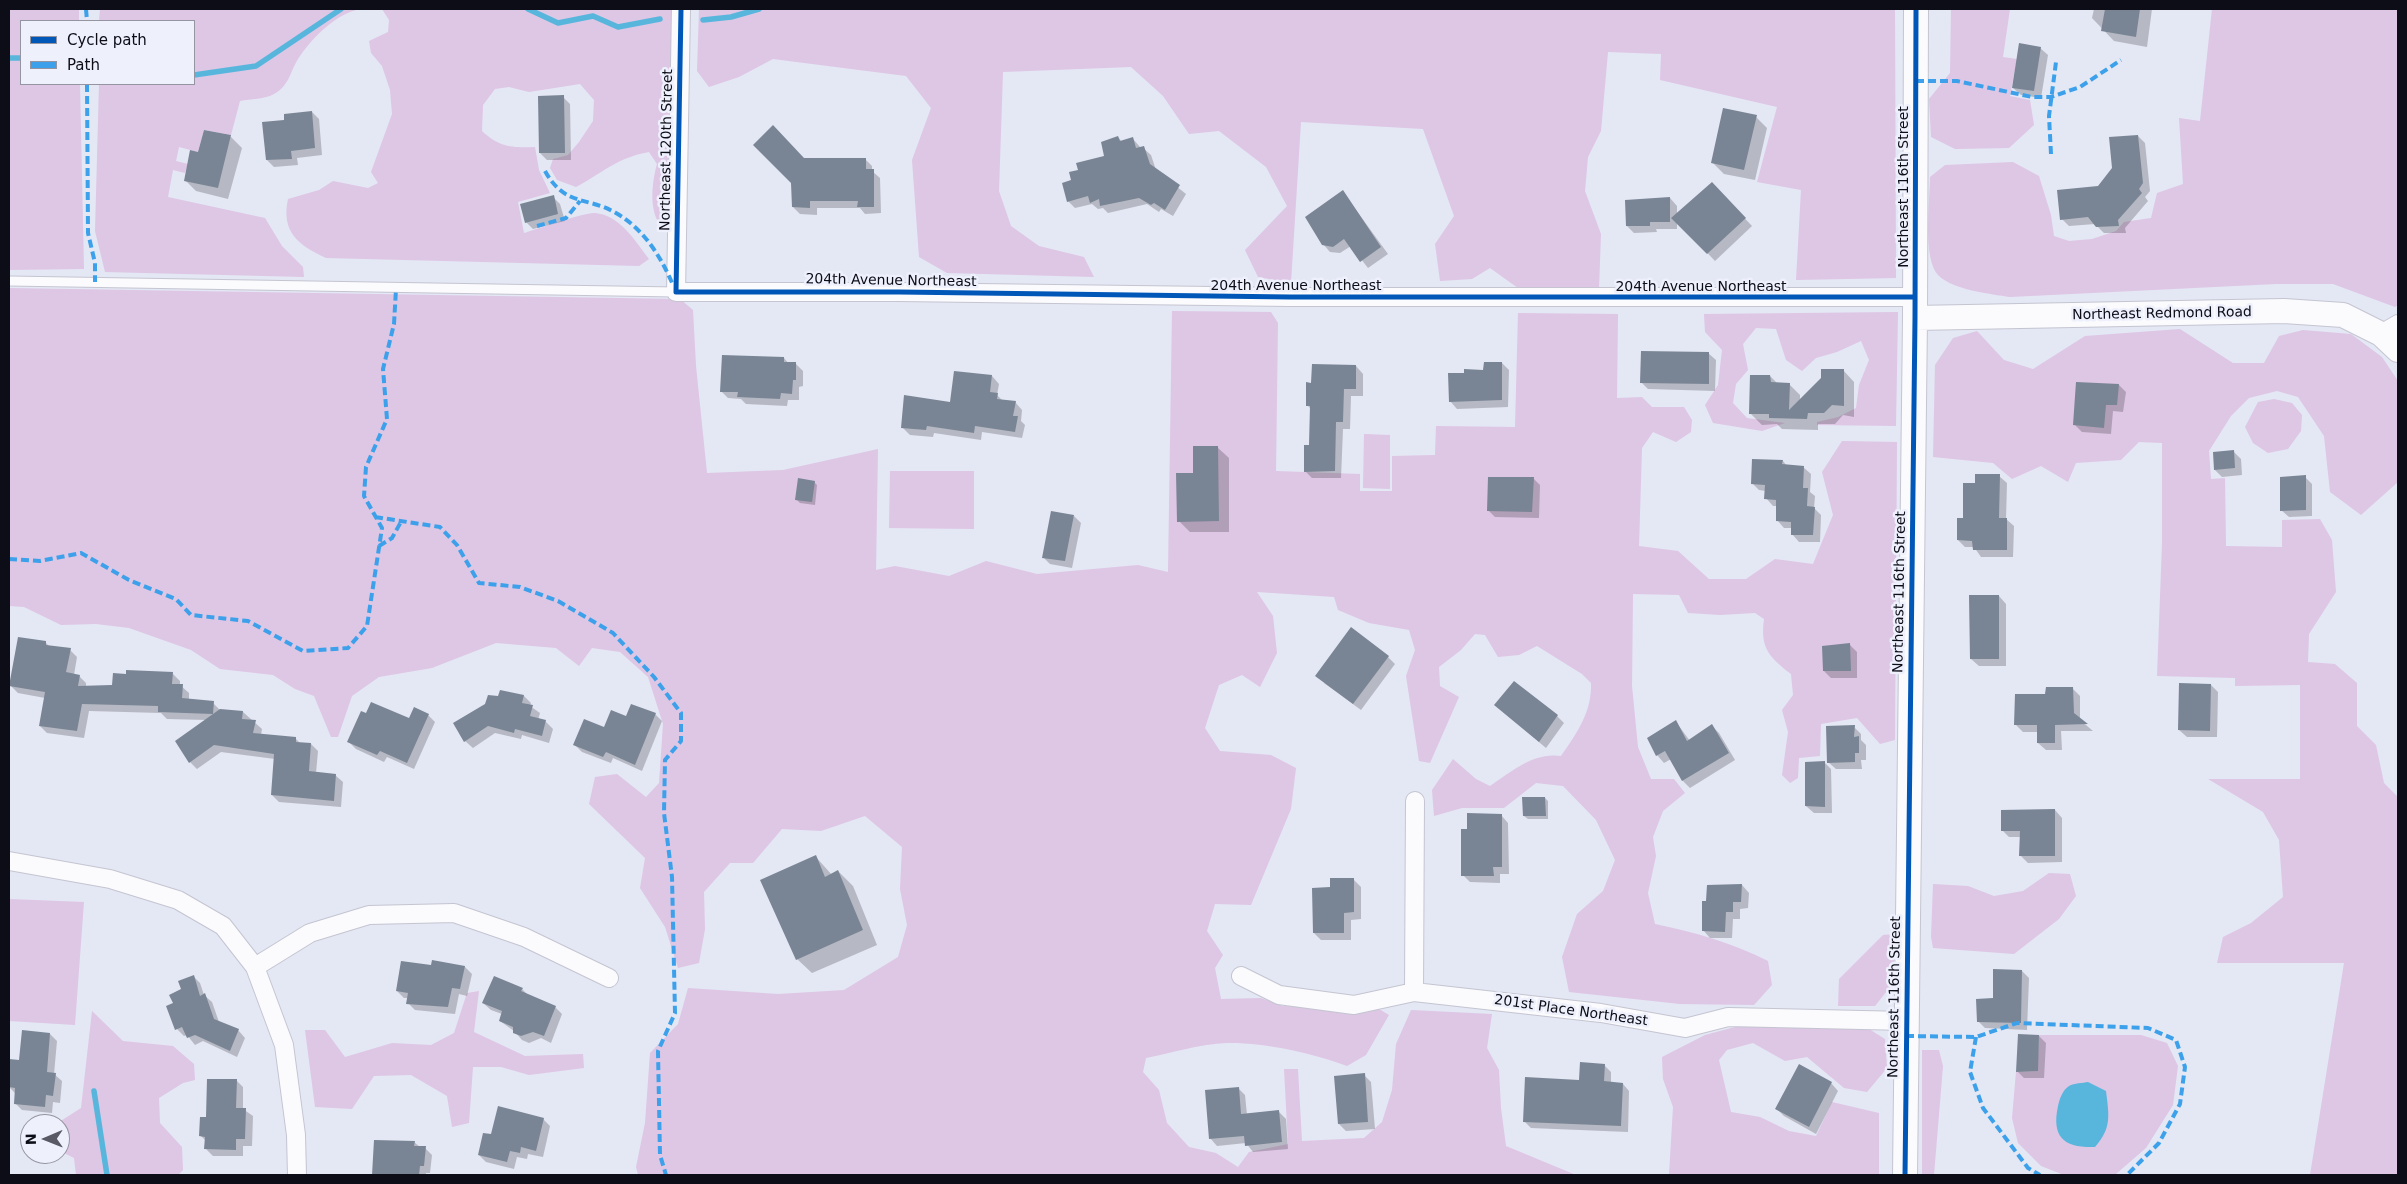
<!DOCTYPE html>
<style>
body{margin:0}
#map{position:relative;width:2407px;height:1184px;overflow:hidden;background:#e4e7f4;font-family:"DejaVu Sans",sans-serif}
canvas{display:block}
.frame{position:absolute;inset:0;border:10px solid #0c0d17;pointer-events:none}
.legend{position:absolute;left:20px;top:20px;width:175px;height:65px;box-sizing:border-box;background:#eef0fc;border:1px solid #9495a0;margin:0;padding:6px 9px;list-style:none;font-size:15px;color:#0c0d17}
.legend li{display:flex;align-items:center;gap:10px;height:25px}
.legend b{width:25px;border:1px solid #9495a0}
.north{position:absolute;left:20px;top:1114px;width:50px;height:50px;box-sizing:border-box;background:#eef0fc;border:1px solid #9495a0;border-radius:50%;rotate:269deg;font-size:14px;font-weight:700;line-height:20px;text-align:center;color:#0c0d17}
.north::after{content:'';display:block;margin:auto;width:18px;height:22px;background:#585964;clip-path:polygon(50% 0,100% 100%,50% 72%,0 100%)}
</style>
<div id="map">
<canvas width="2407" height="1184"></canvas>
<div class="frame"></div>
<ul class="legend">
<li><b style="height:6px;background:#0057b8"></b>Cycle path</li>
<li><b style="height:6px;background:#3ca1ea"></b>Path</li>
</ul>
<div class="north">N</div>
</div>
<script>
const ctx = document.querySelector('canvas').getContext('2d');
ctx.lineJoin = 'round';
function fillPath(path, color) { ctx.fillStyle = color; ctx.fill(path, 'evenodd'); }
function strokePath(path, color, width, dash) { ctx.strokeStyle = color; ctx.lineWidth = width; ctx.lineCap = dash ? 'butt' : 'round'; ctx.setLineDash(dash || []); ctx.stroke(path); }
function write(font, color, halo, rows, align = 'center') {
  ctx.font = font + ' "DejaVu Sans",sans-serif'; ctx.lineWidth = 5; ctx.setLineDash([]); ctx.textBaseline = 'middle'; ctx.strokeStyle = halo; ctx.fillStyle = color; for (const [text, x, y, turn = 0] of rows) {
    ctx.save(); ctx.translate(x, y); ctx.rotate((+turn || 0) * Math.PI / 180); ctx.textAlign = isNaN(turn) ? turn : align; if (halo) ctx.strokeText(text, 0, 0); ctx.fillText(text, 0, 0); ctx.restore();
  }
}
fillPath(new Path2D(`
 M9 9H79V21H21V84H80L84 269 9 270Z
 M100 9H360C335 14 311 39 298 59 290 72 289 86 274 94 265 99 250 99 240 101L231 135 204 130 198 152 179 147 176 161 188 164 185 173 173 170 168 197 265 218 282 246 303 267 304 277 105 272 95 231 99 84H194V21H99Z
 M382 9H674L667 223 662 227C648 212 652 182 657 164L649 152C616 158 604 172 576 187L557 180 550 168 553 159 568 155 579 142 593 121 594 100 580 84 529 92 509 87 495 89 483 105 482 131C499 147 512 148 535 147L539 170 550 193 518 202 524 233C537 229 586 212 595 213 620 215 635 241 649 259L639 266 326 258C298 245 281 232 288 199L319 190 333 181 368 188 378 183 371 172 392 114 390 90 382 66 371 53 369 41 388 32 389 20Z
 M699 9H1895L1896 278 1796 280 1801 190 1757 182 1777 107 1660 80 1661 54 1608 52 1601 131 1588 157 1585 191 1601 234 1599 288H1518L1490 268 1472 279 1440 281 1435 244 1454 216 1423 129 1301 122 1291 283 1258 277 1245 250 1287 206 1266 167 1219 131 1189 134 1163 96 1131 67 1003 72 999 191 1011 226 1039 246 1084 257 1094 277 947 273 919 257 912 160 931 108 906 76 773 59 739 77 709 87 697 71Z
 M1951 9H2010L2003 57 2017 59 2010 96 2030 100 2034 125 2009 148 1955 149 1931 137 1929 99 1950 73Z
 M2212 9H2398V305L2395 307 2333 284H2276L2010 297C1991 294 1954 290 1939 276 1922 260 1930 201 1930 177L1945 165 2013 162 2039 176 2051 215 2054 236 2069 241 2092 239 2116 231 2124 222 2151 218 2157 193 2183 184 2179 118 2200 121Z
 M9 288 680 299 693 310 696 366 707 473 783 470 878 449 876 570 895 566 949 576 986 561 1037 574 1138 565 1168 572 1172 311 1271 312 1278 323 1276 471 1360 474V491H1392V456L1435 455 1436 426 1515 427 1518 313 1618 314 1617 398 1642 397 1652 407H1684L1692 420 1691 432 1676 442 1653 432 1642 448 1639 546 1678 551 1709 579H1746L1775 559 1813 564 1833 515 1822 472 1842 441 1897 442 1895 740 1880 744 1857 718 1821 724 1820 756 1799 758 1798 778 1790 783 1782 775 1788 732 1782 710 1793 695 1791 674C1769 657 1760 648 1764 619L1755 613 1720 615 1688 613 1679 595 1633 594 1632 686 1638 747 1651 779H1674L1685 793 1663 811 1653 837 1656 856 1648 893 1655 924C1695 932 1732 943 1768 961L1772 985 1754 1005 1680 1004 1569 992 1562 957 1577 914 1603 891 1615 860 1596 820 1563 786 1536 783 1504 808H1462L1434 816 1432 790 1453 759 1476 779 1490 786C1512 771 1534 752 1561 756 1577 733 1592 712 1591 683L1582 674 1537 646 1519 655 1498 657 1485 635 1475 634 1461 650 1439 667 1440 686 1459 697 1430 763 1419 761 1406 676 1415 650 1409 630 1369 623 1338 610 1334 597 1257 592 1273 616 1277 653 1260 687 1242 675 1219 685 1205 728 1220 751 1271 755 1296 768 1291 809 1251 905 1215 904 1207 931 1223 955 1215 968 1221 999 1261 998 1283 1006 1379 1009 1389 1015 1366 1055 1347 1066C1313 1053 1262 1042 1226 1043 1201 1044 1171 1053 1146 1058L1143 1072 1159 1090 1167 1123 1189 1147 1216 1153 1238 1167 1249 1152 1288 1144 1284 1069H1298L1302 1141 1364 1138 1382 1122 1392 1090 1396 1044 1411 1010 1492 1014 1487 1048 1499 1070 1501 1108 1506 1146 1576 1175H638L636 1167 645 1123 650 1053 678 1024 688 988 778 994 844 990 898 957 907 925 900 889 902 847 865 816 821 831 782 829 753 863H730L704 892 705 929 699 963 678 968 665 927 640 888 645 858 589 804 595 777 617 774 646 797 659 783 663 724 648 677 620 652 592 648 579 666 556 648 496 643 432 668 379 677 352 696 338 737H331L314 696 295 689 273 675 220 669 191 650 129 628 96 624 61 625 24 607 9 606Z
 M1898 312 1896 426 1817 425V422L1838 417 1856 408 1859 385 1869 360 1861 341 1837 352 1816 358 1802 371 1786 360 1776 329 1756 328 1743 344 1748 370 1736 384 1733 403 1747 418 1785 423 1762 431 1713 423 1705 405 1718 385 1722 350 1705 332 1704 314Z
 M2180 329 2233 363H2264L2279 336 2303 330 2351 334 2382 357 2398 381V482L2361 515 2330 492 2324 436 2298 397 2277 391 2249 398 2231 416 2209 451 2211 479 2225 478 2226 546 2282 547V520L2320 519 2332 540 2336 592 2309 634 2308 662 2335 664 2357 683V726L2376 745 2384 783 2398 797V1175H2310L2344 963H2217L2223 937 2251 923 2283 897 2279 840 2263 812 2208 779H2300V685L2235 686V678L2157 676 2162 544V443L2139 442 2121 460 2076 463 2068 482 2041 466 2012 479 1993 463 1933 457 1935 365 1953 338 1977 331 2004 360 2033 369 2085 336Z
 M2274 399 2292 403 2302 415 2301 431 2288 449 2268 453 2253 443 2245 427 2258 402Z
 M1364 434 1390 435V489L1363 488Z
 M890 471H974V529L889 528Z
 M2049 873 2070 874 2076 896 2059 919 2014 954 1933 948 1931 937 1933 884 1968 886 1994 896 2023 891Z
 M9 899 84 902 75 1025 9 1021Z
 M1894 934V982L1875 1006H1838L1839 979 1883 935Z
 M479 991 474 1032 525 1056 583 1054 584 1068 529 1075 501 1067H473L469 1123 452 1127 447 1096 411 1075 374 1076 352 1109 315 1107 305 1030H325L345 1057 392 1043 431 1045 454 1033 467 993Z
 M92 1011 123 1041 173 1046 194 1064 195 1080 183 1083 159 1098 160 1123 182 1147 183 1170 178 1175H76L74 1158 60 1151V1124H56L81 1108Z
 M1746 1024 1869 1029 1885 1039 1887 1068 1867 1092 1844 1088 1807 1057 1785 1061 1753 1043 1727 1050 1719 1060 1731 1112 1760 1117 1789 1131 1816 1136 1832 1102 1879 1113V1175H1669L1673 1107 1663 1079 1662 1057 1705 1035Z
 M2039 1035H2141L2167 1043 2178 1066 2173 1105 2146 1148 2116 1174 2064 1175 2041 1166 2018 1143 2012 1118 2016 1072 2037 1071Z
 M1922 1050H1939L1943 1066 1934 1175H1922Z`), '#dec6e5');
fillPath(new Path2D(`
 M2088 1082 2106 1091C2109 1115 2112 1128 2095 1147 2065 1148 2051 1138 2058 1106 2060 1098 2062 1091 2069 1086 2074 1083 2083 1083 2088 1082Z`), '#58b6dc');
fillPath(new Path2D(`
 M2094 9H2152L2147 47 2114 41 2092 18Z
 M2040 48 2048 55 2041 98 2021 95 2013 88Z
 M563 97 570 104 571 160H547L540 153Z
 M312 112 319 119 322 155 297 158 298 165 274 167 267 160 286 121Z
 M1756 117 1767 128 1755 180 1724 174 1713 163Z
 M205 131 231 137 242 148 228 199 196 191 185 180 198 153Z
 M2138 136 2145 143 2150 191 2145 197 2148 201 2125 228 2126 233H2104L2095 224 2069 226 2062 219 2099 187Z
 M1118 137 1122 142 1133 139 1141 148H1143L1151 155 1156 170 1186 194 1173 216 1161 209 1159 212 1147 204 1108 213 1103 208 1098 209 1092 204 1075 208 1068 201 1073 181 1079 171 1106 157Z
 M804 159H865L872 166V171L880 178 881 213 865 214 860 208H817V215L800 214 793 207 792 182Z
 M1712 184 1752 226 1715 261 1677 221V229H1656L1657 232 1634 233 1627 226 1670 198 1677 206V215Z
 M1343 192 1388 254 1368 268 1351 246 1340 253 1330 252 1323 244Z
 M553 197 560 204 565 221 533 229 526 222Z
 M1708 353 1716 360 1715 391 1648 389 1641 382Z
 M784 358 789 364H796L803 371V386L799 387V400H788L787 406 746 404 741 399 728 398 721 391Z
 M1502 363 1509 370 1508 407 1457 409 1450 401 1465 374 1484 371Z
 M1356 366 1363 374V396H1351L1350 429H1343L1341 478H1312L1305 471 1310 447 1311 409 1307 405 1312 384Z
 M1843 370 1854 382V417L1843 415 1835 424H1818V430L1782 429 1777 424 1762 425 1751 414 1770 376 1778 384H1789L1800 395V401Z
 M992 376 999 384 997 395 1003 401 1015 402 1022 410 1021 421 1025 425 1022 438 982 432 981 440 934 433 933 437 910 435 903 428 951 403Z
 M2119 385 2126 392 2123 412 2113 411 2111 434 2082 432 2075 425Z
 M1217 447 1229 458V532H1190L1179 521 1194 475Z
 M2234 452 2241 459 2242 475 2222 477 2215 470Z
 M1783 461 1787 466 1803 467 1811 474 1810 492 1815 496 1814 508 1821 515 1820 542H1799L1792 534V528H1784L1777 520V506H1773L1766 498V491L1759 490 1752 483Z
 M1999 476 2007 483 2006 519 2014 526 2013 557H1981L1974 547H1965L1958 540 1976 484Z
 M2305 477 2312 484V516L2289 517 2281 510Z
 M1533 478 1540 485 1539 518 1495 517 1488 510Z
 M814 482 817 485 815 505 800 503 797 500Z
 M1074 516 1081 523 1072 568 1050 564 1043 557Z
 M1999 596 2006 604V666H1979L1971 659Z
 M46 643 50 647 70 650 77 657 74 675 79 676 86 683V687L113 686 173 674 180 681V685L189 693V700L213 703 220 710 243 712 262 729 261 735 295 738 300 743 311 744 318 751 316 773 335 775 343 782 341 807 279 802 272 795 275 759 221 752 197 769 190 762 207 720 167 719 161 713 89 711 84 738 47 733 40 726 45 698 18 693 11 686Z
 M1850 645 1857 652V678H1831L1824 671Z
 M1388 657 1395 664 1361 710 1324 683Z
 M2211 685 2218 692 2217 737H2187L2179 730Z
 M2072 688 2080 696V720L2093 731H2061L2062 750H2046L2038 743V732H2023L2016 725 2046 695Z
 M501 691 524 696 531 703 530 706 540 713 538 720 545 721 553 729 549 743 522 735 521 739 495 733 473 748 465 741 499 698Z
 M1503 712 1557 716 1564 723 1546 748Z
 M655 714 662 721 642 771 613 758 611 763 582 752 575 745 627 718Z
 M428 715 435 722 414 769 387 757 384 762 356 749 349 742Z
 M1676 722 1690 741 1712 726 1719 733 1735 760 1690 788 1683 781 1671 759 1664 763 1657 755 1649 738Z
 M1854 727 1861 734V740L1866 745V760H1861L1862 769H1836L1828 762Z
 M1824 762 1831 769 1832 813H1814L1806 806Z
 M1545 798 1548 801V819H1528L1524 816Z
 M2055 810 2062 818V862L2028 863 2021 856V837H2009L2002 830Z
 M1501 815 1508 823 1509 874H1500V883L1470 882 1463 875 1468 830Z
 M815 856 832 875 838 871 853 886 877 945 812 973 797 959Z
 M1354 880 1361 887V919L1351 920V940H1321L1314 933 1331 888Z
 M1742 885 1749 893 1748 908 1740 909V919H1733L1732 938H1710L1703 930 1708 903Z
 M432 966 465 967 472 974 467 996 459 994 455 1014 415 1010 408 1003V998H404L397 991Z
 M2022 971 2029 978 2027 1030 1985 1028 1978 1021 1994 1000Z
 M193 976 200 983 204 995 212 1002 219 1022 238 1030 245 1038 237 1057 203 1041 195 1045 187 1035 184 1036 177 1029 174 1004Z
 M522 989 529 996 555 1007 562 1014 551 1043 541 1038 529 1043 522 1040 514 1031 500 1021 502 1014 491 1010 483 1003Z
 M50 1034 57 1041 54 1074 62 1081 60 1103 53 1102 52 1113 22 1110 15 1103 16 1094 9 1087 11 1061 20 1062Z
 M2039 1036 2046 1043 2044 1078H2024L2017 1071Z
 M1604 1065 1611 1072V1083L1623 1084 1629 1091 1628 1132 1531 1128 1524 1121Z
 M1800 1065 1831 1083 1838 1091 1816 1134 1784 1116 1777 1109Z
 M1364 1075 1371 1082 1375 1129 1346 1131 1339 1124Z
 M236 1080 243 1087V1109L253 1116 252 1146H243V1156H213L206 1149V1141L201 1136 207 1118Z
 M1238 1088 1245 1095 1247 1115 1278 1111 1286 1119 1288 1149 1253 1152 1246 1143 1217 1146 1210 1138Z
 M543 1119 550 1126 543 1157 528 1154 527 1159 517 1157 514 1169 486 1162 479 1155 492 1136Z
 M375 1141 414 1142 420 1147 425 1148 432 1155 430 1173H426V1175H373Z`), '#0003');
strokePath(new Path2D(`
 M528 9 558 23 593 16 618 27 660 19
 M703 20 731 17 759 9
 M9 58H21
 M194 75 256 66 341 9
 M94 1091 107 1175`), '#58b6dc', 5.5);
fillPath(new Path2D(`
 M2105 9H2140L2136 37 2101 31Z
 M2019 43 2041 47 2034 91 2012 88Z
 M564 95 565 153H539L538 96Z
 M1723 108 1757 115 1744 170 1711 163Z
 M312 111 315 148 291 151 292 159 266 160 262 122 284 120V114Z
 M773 125 804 158H866V169H874V207H857L858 201H810V208L792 207 791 183 753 145Z
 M204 130 231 135 218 188 184 181 190 150 198 152Z
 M2138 135 2143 183 2139 189 2142 193 2118 220 2119 226 2096 227 2088 217 2060 220 2057 190 2098 186 2112 168 2109 137Z
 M1118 136 1120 141 1133 137 1136 148 1144 146 1150 164 1180 185 1165 210 1154 203 1151 205 1139 198 1100 206 1099 199 1090 203 1088 196 1067 202 1062 183 1071 180 1069 172 1078 170 1076 163 1104 156 1101 142Z
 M1712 182 1746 218 1707 254 1671 218Z
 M1343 190 1381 247 1360 262 1344 239 1333 247 1322 245 1305 217Z
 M554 195 558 214 525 223 520 204Z
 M1670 197V222H1650V226H1626L1625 200Z
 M1641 351 1709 352V384L1640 383Z
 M722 355 784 357V362H796V380H793L792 394 781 393 780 399 737 397 738 392H720Z
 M1484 362H1502V400L1449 402 1448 373H1464V369L1483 370Z
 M1312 364 1356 365V389H1344L1343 422H1336L1335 471 1304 472V445H1309L1310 406H1306V382L1311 383Z
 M1821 369H1844V406L1832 405 1824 413H1808L1807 419 1769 418V414H1749L1750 375H1770L1771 382 1790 383 1789 410 1821 378Z
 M954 371 992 375 990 392 998 393 997 399 1016 401 1013 416H1018L1015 432 975 426 974 433 927 426 926 430 901 428 904 395 950 402Z
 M2076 382 2119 384 2117 405H2106L2104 428 2073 425Z
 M1193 446H1218L1219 521 1177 522 1176 473H1193Z
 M2234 450 2235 468 2214 470 2213 452Z
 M1752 459 1783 460 1782 464 1804 466 1803 488H1808L1807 506 1815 507 1813 535H1791V522L1776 521V500L1764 499 1765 485 1751 484Z
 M1975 474H2000L1999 518H2007V550H1973L1972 541 1957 540V518H1963V483H1975Z
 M2306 475V510L2280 511V477Z
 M1488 477H1534L1532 512 1487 511Z
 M798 478 815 481 812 502 795 500Z
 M1051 511 1074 515 1065 561 1042 558Z
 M1969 595H1999V659H1970Z
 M1351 627 1389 656 1353 704 1315 676Z
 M18 637 46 641V645L71 648 66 672 80 675 78 686 112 685 113 673 126 674V670L173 672 172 684H183L182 698 214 701 213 714 158 712V706L82 704 77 731 39 726 45 692 9 686Z
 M1850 643 1851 671H1823L1822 646Z
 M1514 681 1558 715 1539 742 1494 705Z
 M2179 683 2211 684 2210 731 2178 730Z
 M2046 687H2073L2074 713 2088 724 2055 725V743H2037V725H2014L2015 694H2045Z
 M500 690 524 695 522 703 533 705 530 716 546 720 542 736 515 729 514 733 488 726 464 742 453 723 485 704 488 695 498 696Z
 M371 702 409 718 414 707 429 714 407 763 380 751 377 755 347 742 361 711 366 713Z
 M631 704 656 713 635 765 606 752 603 757 573 745 584 719 604 727 611 710 626 716Z
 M220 709 243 711 242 719 256 720 253 733 296 737V742L311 743 309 771 336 774 334 801 271 795 274 754 214 745 189 763 175 741Z
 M1676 720 1687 741 1712 724 1729 753 1682 781 1665 751 1656 756 1647 738Z
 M1855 725 1854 737 1859 736V753H1855V762L1827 763 1826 726Z
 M1825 761V807L1805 806V762Z
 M1522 797H1545L1546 816H1523Z
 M2055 809V856H2019L2020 831H2001V810Z
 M1467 813 1502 814V867H1493L1494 876H1461V829H1467Z
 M816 855 825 877 838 870 863 930 796 960 760 880Z
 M1330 878H1354V912L1344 913V933H1313L1312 888 1330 887Z
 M1742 884 1741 902H1733V912H1726L1725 932 1702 931V901H1706L1707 885Z
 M432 960 465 966 460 989 452 988 448 1007 406 1004 408 993 396 991 401 961 431 965Z
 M1993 969 2022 970 2021 1023 1977 1022 1976 999 1993 998Z
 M194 975 200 996 205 993 214 1019 239 1029 230 1051 195 1035 187 1038 182 1027 175 1030 166 1006 173 1003 169 995 181 989 178 981Z
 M494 976 523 988 521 991 556 1006 544 1036 533 1032 521 1036 513 1033V1027L499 1021 502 1011 482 1003Z
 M22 1030 50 1033 47 1072 56 1073 53 1096 46 1095 45 1107 14 1104 15 1088 9 1087V1059L19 1060Z
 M2018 1034 2039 1035 2038 1071 2016 1072Z
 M1580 1062 1605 1064 1604 1081 1623 1083 1621 1126 1523 1122 1525 1077 1579 1080Z
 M1799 1064 1832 1082 1809 1127 1775 1109Z
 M1365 1073 1368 1122 1338 1124 1334 1076Z
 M207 1079H237L236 1108H246L245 1139H236V1150L204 1149 205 1137 199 1136 200 1117H206Z
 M1239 1087 1241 1114 1279 1110 1282 1142 1245 1146 1244 1136 1209 1139 1205 1090Z
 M498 1106 544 1118 536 1151 521 1147 520 1153 510 1151 507 1162 478 1155 483 1133 491 1134Z
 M374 1140 415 1141 414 1146H426L424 1166H420L419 1175H372Z`), '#798594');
const lane = new Path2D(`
 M9 281 676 292`);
const street = new Path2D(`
 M681 9 676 292H899L1290 297H1915
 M2381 334 2398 324
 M9 861 110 879 178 900 223 926 255 967 284 1045 296 1135 297 1175
 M255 967 310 933 369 915 454 913 524 937 609 978
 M1241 976 1279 995 1354 1005 1414 992 1601 1013 1685 1028 1728 1017 1907 1021
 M1414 992 1415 801`);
const secondary = new Path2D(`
 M1915 318 2284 311 2343 315 2381 334 2398 350
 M1905 1175 1915 318 1916 9`);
strokePath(lane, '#c4c5d1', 11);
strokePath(street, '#c4c5d1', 20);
strokePath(secondary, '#c4c5d1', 26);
strokePath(lane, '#fbfbfd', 9);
strokePath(street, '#fbfbfd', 18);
strokePath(secondary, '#fbfbfd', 24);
strokePath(new Path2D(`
 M86 9 87 21
 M1916 81H1957L2032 97H2051L2080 87 2121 60
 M87 84 88 233 95 263V282
 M2051 154 2049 116 2056 62
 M545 171C565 207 587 196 616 213 644 229 661 257 673 285
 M537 226 566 218 580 201
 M375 517 440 527 457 545 479 583 520 587 558 601 613 633 654 677 681 713V741L665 760 664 813 672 877 675 1013 658 1051 660 1155 666 1175
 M379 546 392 538 402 520
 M9 559 40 561 81 553 129 580 176 599 191 615 248 621 303 651 348 648 367 626 382 528 364 496 366 467 387 419 383 369 394 324 396 289
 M1906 1036 1976 1037 2017 1023 2148 1028 2176 1040 2185 1067 2180 1104 2159 1143 2127 1175
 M1976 1037 1970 1072 1983 1108 2028 1168 2040 1175`), '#3ca1ea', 4, [8, 4]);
strokePath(new Path2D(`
 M681 9 676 292H899L1290 297H1915
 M1905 1175 1915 318 1916 9`), '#0057b8', 5);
write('14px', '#0c0d17', '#eef0fc', [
 ["Northeast 120th Street",667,150,-89],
 ["Northeast 116th Street",1904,187,-90],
 ["204th Avenue Northeast",891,281,1],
 ["204th Avenue Northeast",1296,286],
 ["204th Avenue Northeast",1701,287],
 ["Northeast Redmond Road",2162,314,-1],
 ["Northeast 116th Street",1900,592,-89],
 ["Northeast 116th Street",1895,997,-89],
 ["201st Place Northeast",1571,1011,8]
]);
</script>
